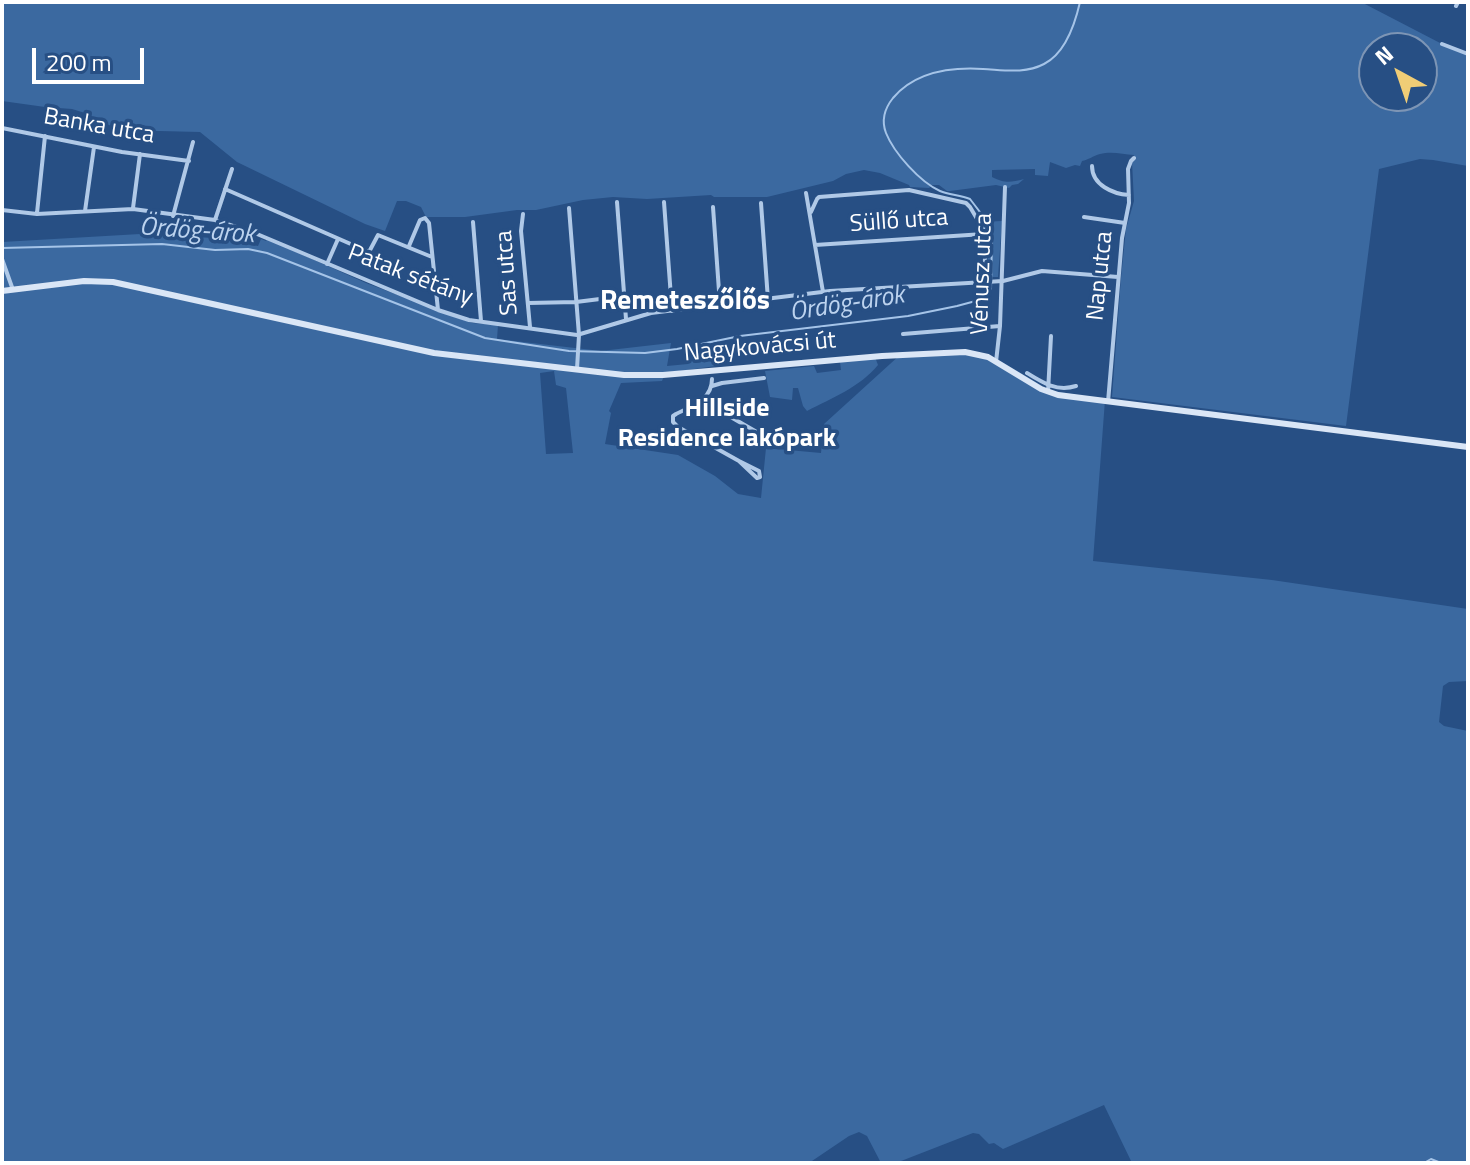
<!DOCTYPE html>
<meta charset="utf-8">
<style>
body{margin:0}
#map{position:relative;width:1470px;height:1165px;overflow:hidden;background:#274f84;font-family:"Titillium Web",sans-serif}
canvas{display:block}
.frame{position:absolute;inset:0;border:4px solid #fff;pointer-events:none}
.north{position:absolute;left:1358px;top:32px;width:80px;height:80px;box-sizing:border-box;background:#274f84;border:2px solid #7d95b5;border-radius:50%;rotate:320deg;font-size:22px;font-weight:700;line-height:32px;text-align:center;color:#fff}
.north::after{content:'';display:block;margin:auto;width:28px;height:36px;background:#f0cd76;clip-path:polygon(50% 0,100% 100%,50% 72%,0 100%)}
.scale{position:absolute;left:32px;top:48px;width:112px;height:36px;box-sizing:border-box;border:4px solid #fff;border-top:0;padding-left:10px;font-size:24px;line-height:28px;white-space:nowrap;color:#fff;-webkit-text-stroke:6px #274f84;paint-order:stroke}
</style>
<div id="map">
<canvas width="1470" height="1165"></canvas>
<div class="frame"></div>
<div class="north">N</div>
<div class="scale">200 m</div>
</div>
<script>
const ctx = document.querySelector('canvas').getContext('2d');
ctx.lineJoin = 'round';
function fillPath(path, color) { ctx.fillStyle = color; ctx.fill(path, 'evenodd'); }
function strokePath(path, color, width, dash) { ctx.strokeStyle = color; ctx.lineWidth = width; ctx.lineCap = dash ? 'butt' : 'round'; ctx.setLineDash(dash || []); ctx.stroke(path); }
function write(font, color, halo, rows, align = 'center') {
  ctx.font = font + ' "Titillium Web",sans-serif'; ctx.lineWidth = 7; ctx.setLineDash([]); ctx.textBaseline = 'middle'; ctx.strokeStyle = halo; ctx.fillStyle = color; for (const [text, x, y, turn = 0] of rows) {
    ctx.save(); ctx.translate(x, y); ctx.rotate((+turn || 0) * Math.PI / 180); ctx.textAlign = isNaN(turn) ? turn : align; if (halo) ctx.strokeText(text, 0, 0); ctx.fillText(text, 0, 0); ctx.restore();
  }
}
fillPath(new Path2D(`
 M2 2H1361L1442 44 1468 54V166L1433 160 1420 159 1379 169 1346 426 1112 397 1121 278 1126 229 1134 201 1132 162 1134 155C1123 154 1111 151 1100 154 1093 156 1088 160 1082 161L1080 166 1075 165 1066 168 1050 162 1048 176 1035 175V169L992 170V177C1005 183 1009 183 1024 179L1018 184 1012 185 1009 188 996 185 950 191H947L939 185H932L929 188 910 187 909 185 880 173 864 170 846 174 833 181 767 197H714L711 195 647 199 613 197 583 200 536 210H517L465 217H426L421 207 406 201H397L385 231 365 224 237 162 200 132 119 130 85 113 72 109 45 107 2 101ZM1374 48H1422V96H1374Z
 M1002 221 998 277H991L987 273 988 233 981 222Z
 M140 234 213 238 258 246 261 239 266 241 267 239 366 283 472 323 498 325 497 339 601 351 671 343 667 366 688 364 694 347 705 344 707 354 715 353 716 366 665 373 662 381 621 383 609 411 611 413 605 444 678 455 715 476 738 494 761 498 766 448 821 453 824 424 901 354 967 351 997 359 1049 390 1105 400 1093 561 1272 580 1468 609V681L1449 682 1443 686 1439 722 1444 726 1468 731V1163H1132L1104 1105 1003 1149 994 1143 989 1144 979 1134 973 1133 896 1163H881L867 1136 859 1132 849 1136 809 1163H2V242ZM554 371 556 385 566 388 573 453 546 454 540 373Z
 M875 357 878 365C860 387 832 398 807 411L803 406 798 388H793L792 400 770 397 765 371 814 366 817 373 841 370 840 362Z`), '#3b69a0');
strokePath(new Path2D(`
 M2 248 162 244 215 250 248 249 267 253 485 338 569 351 645 353 677 349 740 336 908 316 957 306 983 299 991 289 992 236 983 216 970 199C960 195 949 195 940 191 920 182 894 153 886 133 881 120 885 108 893 98 915 72 951 67 983 69 1004 70 1025 74 1044 64 1066 53 1075 24 1080 2
 M1424 1163 1431 1159 1441 1163`), '#a5c4e8', 2);
strokePath(new Path2D(`
 M1456 6 1458 2
 M1442 44 1468 54
 M2 128 122 152 189 161
 M1092 166C1092 185 1113 194 1129 195
 M225 189 369 252 378 235 432 257
 M806 193 823 292
 M617 202 626 319
 M664 202 672 311
 M761 203 768 300
 M713 207 720 305
 M133 208 140 154
 M569 208 579 335 577 369
 M2 210 37 214 133 209 215 220 257 234 438 310 469 320 577 335 651 313 830 291 1003 281 1042 271 1118 277
 M85 211 94 147
 M811 212 817 199 819 197 909 190 966 203 970 207 986 234 984 281
 M37 213 45 136
 M523 214 521 231 530 327
 M173 216 193 142
 M1084 217 1125 223
 M215 220 232 169
 M473 222 481 321
 M815 245 984 234
 M409 246 420 220 425 218 429 223 438 310
 M2 259 13 290
 M327 264 338 239
 M528 303 576 302 624 296
 M903 334 1000 326
 M996 362 1000 326 1005 187
 M1027 373C1043 383 1057 392 1076 386
 M712 379C712 400 692 406 676 414L673 416V422L678 427 739 461 757 478 760 477 759 471 739 461
 M712 386 722 383 764 378
 M1048 392 1051 336
 M699 402 706 409 722 412 762 435
 M1108 402 1122 238 1129 203 1128 169 1131 161 1134 158
 M729 417 744 413 762 412`), '#b0c9e7', 4);
strokePath(new Path2D(`
 M2 291 84 281 113 282 434 353 624 375H663L882 356 965 352 988 357 1041 389 1058 395 1468 447`), '#dae6f6', 6);
write('24px', '#fff', '#274f84', [
 ["Banka utca",99,127,10],
 ["Süllő utca",899,222,-4],
 ["Sas utca",508,273,-94],
 ["Vénusz utca",983,274,-88],
 ["Patak sétány",410,276,21],
 ["Nap utca",1101,276,-84],
 ["Nagykovácsi út",760,348,-5]
]);
write('italic 26px', '#bcd3ef', '#274f84', [
 ["Ördög-árok",197,232,4],
 ["Ördög-árok",847,305,-9]
]);
write('bold 26px', '#fff', '#274f84', [
 ["Hillside",727,410],
 ["Residence lakópark",727,440]
]);
write('bold 28px', '#fff', '#274f84', [
 ["Remeteszőlős",685,302]
]);
</script>
